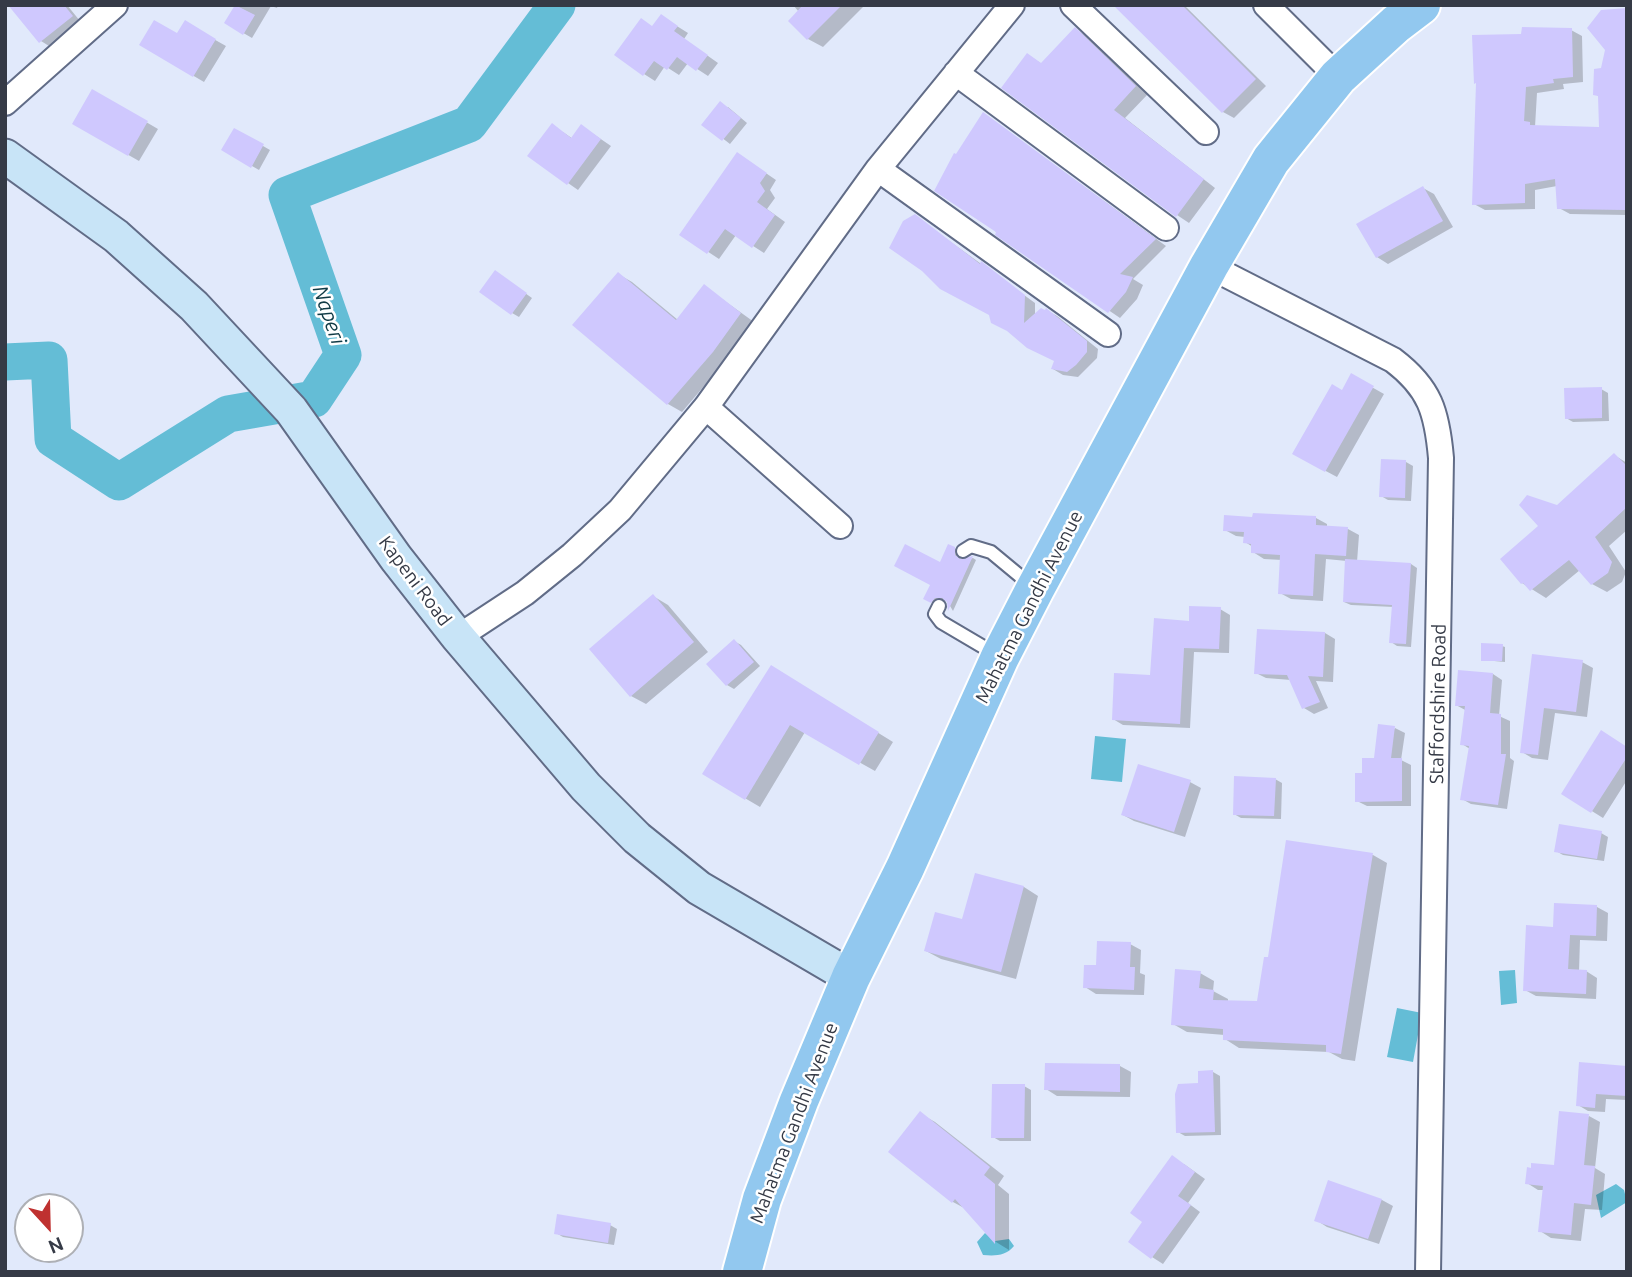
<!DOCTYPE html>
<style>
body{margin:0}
#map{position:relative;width:1632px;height:1277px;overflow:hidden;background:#e1e9fb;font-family:Ubuntu,sans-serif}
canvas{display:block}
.frame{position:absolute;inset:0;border:7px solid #353a46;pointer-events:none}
.north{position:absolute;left:14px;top:1193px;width:70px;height:70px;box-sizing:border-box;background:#fff;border:2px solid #aeb0b5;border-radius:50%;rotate:158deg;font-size:19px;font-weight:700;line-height:28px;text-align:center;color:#353a46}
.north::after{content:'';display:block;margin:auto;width:24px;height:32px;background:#bf3130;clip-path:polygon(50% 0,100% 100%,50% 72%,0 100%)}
</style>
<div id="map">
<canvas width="1632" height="1277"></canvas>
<div class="frame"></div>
<div class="north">N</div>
</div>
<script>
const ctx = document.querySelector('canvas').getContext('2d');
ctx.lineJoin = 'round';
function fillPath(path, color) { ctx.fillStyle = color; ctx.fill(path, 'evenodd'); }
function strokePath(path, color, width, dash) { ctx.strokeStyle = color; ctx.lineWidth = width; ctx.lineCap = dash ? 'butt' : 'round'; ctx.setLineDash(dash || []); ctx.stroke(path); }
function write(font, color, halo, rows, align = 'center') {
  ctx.font = font + ' Ubuntu,sans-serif'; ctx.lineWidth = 5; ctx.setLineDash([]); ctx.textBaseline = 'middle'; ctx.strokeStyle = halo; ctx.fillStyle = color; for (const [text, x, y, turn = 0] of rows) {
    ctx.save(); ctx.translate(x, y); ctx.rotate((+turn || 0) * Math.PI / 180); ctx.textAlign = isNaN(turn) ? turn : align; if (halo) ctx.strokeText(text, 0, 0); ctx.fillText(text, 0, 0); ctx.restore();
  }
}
fillPath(new Path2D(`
 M1095 736 1126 739 1122 782 1091 779Z
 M1515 970 1517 1003 1501 1005 1499 971Z
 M1397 1008 1422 1013 1413 1062 1387 1057Z
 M1616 1184 1624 1190 1627 1202 1601 1218 1596 1195Z
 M985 1233 995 1241 1009 1239 1014 1246C1006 1256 995 1256 983 1255L977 1242Z`), '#64bdd6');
fillPath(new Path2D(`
 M11 5H67L80 21 49 46 41 41Z
 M237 5H278L277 8 271 6 252 38 226 23Z
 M793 5H865L823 47 808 39 799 12Z
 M1116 5H1184L1266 86 1234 118 1223 112Z
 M1627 10V215L1570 214 1559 208 1557 186 1535 190V209L1485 210 1474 204 1522 36 1571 30 1582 36 1583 82 1563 84 1564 89 1537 93 1535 127 1601 129 1600 97 1595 94Z
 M185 23 226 46 204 82 141 45 178 35Z
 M672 23 688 33 684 39 718 63 708 76 688 63 679 75 665 66 655 81 644 74 654 28Z
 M1075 29 1088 37 1148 94 1125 118 1215 188 1189 223 1177 215 1028 55 1042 64Z
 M93 91 158 129 139 161 74 124Z
 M728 107 747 123 730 144 704 124Z
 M984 114 1166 246 1133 279 1143 285 1137 299 1120 318 997 234 957 156Z
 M235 130 270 150 259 170 224 150Z
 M563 132 573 139 592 133 611 146 578 190 568 183Z
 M748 161 776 180 770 190 775 198 767 209 785 222 764 253 736 235 719 259 681 234Z
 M1423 188 1434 194 1453 227 1388 264 1377 257Z
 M915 216 1035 303V315L1046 310 1057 316 1098 349 1097 358 1078 377 1063 375 1053 369 1056 361 991 315Z
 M618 274 632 282 678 320 704 286 754 322 727 359 682 412 668 404 575 325Z
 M502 277 532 298 519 317 512 313Z
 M1352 376 1384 394 1337 477 1294 454 1343 392Z
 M1601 389 1608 393 1609 421 1573 422 1566 418Z
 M1614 455 1627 463V530L1609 546 1626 572 1622 582 1607 592 1592 584 1580 570 1546 598 1522 583 1541 527 1557 507Z
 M1382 461 1406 462 1413 466 1411 501 1388 500 1381 496Z
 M1316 518 1327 524V527L1348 529 1359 535 1357 562 1411 564 1417 568 1411 647 1397 646 1391 642 1394 607 1351 605 1344 602 1347 561 1326 559 1323 601 1291 599 1280 593 1282 560 1264 559 1253 552V547L1245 542V537L1236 536 1225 530Z
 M949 547 959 551 961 561 973 558 976 560 953 611 946 599 939 600 936 604 925 599Z
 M653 596 668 605 708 652 646 704 631 696Z
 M1220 609 1230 615 1229 653 1194 652 1190 728 1123 725 1113 719 1152 677 1190 622Z
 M1325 633 1335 639 1333 682 1316 681 1328 708 1314 714 1304 708 1291 680 1266 678 1256 673Z
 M734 641 741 645 760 666 734 689 727 685Z
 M1502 646 1505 647V662L1483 660Z
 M1534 656 1582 662 1593 668 1587 717 1555 713 1548 760 1532 758 1522 752Z
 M1493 674 1502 680 1499 716 1510 721V758L1514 761 1507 809 1471 804 1462 799 1470 749 1462 744 1467 711 1456 705Z
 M786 676 893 742 875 771 805 732 760 807 704 774Z
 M1395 728 1405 733 1401 760 1411 765V806H1367L1357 801 1364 775Z
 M1627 748V780L1603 818 1563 793Z
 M1275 779 1282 783 1281 819 1241 818 1234 814Z
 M1190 782 1201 788 1185 837 1134 821 1123 815Z
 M1601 833 1608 837 1604 861 1563 855 1556 851Z
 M1288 842 1373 855 1387 863 1355 1061 1342 1059 1329 1052 1239 1048 1225 1039V1035L1187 1032 1173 1024 1200 973 1214 981 1213 991 1228 999V1002L1259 1003 1269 959Z
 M976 875 1024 887 1038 896 1016 979 941 959 926 951 964 922Z
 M1556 905 1597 907 1608 913 1607 941 1580 940 1579 971H1586L1597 978 1596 999 1536 996 1525 990 1555 928Z
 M1130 944 1141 950 1140 973 1145 975 1144 995 1096 994 1085 987 1098 967Z
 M1120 1066 1131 1072 1130 1097 1057 1096 1046 1089Z
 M1627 1067V1100L1606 1099 1605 1112 1588 1111 1578 1105Z
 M1213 1072 1220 1076 1221 1135 1185 1136 1178 1132Z
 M1024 1086 1031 1090V1141H1000L993 1137Z
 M921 1114 935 1122 1004 1176 998 1185 1009 1194V1250L996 1242 966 1209 953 1202 890 1152Z
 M1589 1116 1600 1122 1595 1168 1605 1174 1602 1210 1585 1209 1581 1241 1551 1238 1540 1231 1544 1190H1538L1527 1183 1555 1167Z
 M1184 1164 1205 1179 1188 1203 1200 1212 1163 1264 1152 1257Z
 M1329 1182 1382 1200 1393 1206 1379 1244 1327 1227 1316 1220Z
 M610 1225 617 1229 614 1245 563 1237 556 1233Z`), '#0003');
strokePath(new Path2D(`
 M5 362 49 360 53 439 119 482 228 414 314 399 343 355 287 195 469 124 557 5`), '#64bdd6', 37);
fillPath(new Path2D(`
 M8 5H64L73 16 39 43Z
 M235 5 255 15 243 35 224 23Z
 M803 5H842L807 40 788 21Z
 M1113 5H1182L1256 79 1222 113Z
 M1627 8V210L1557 209 1555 179 1525 184V203L1472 205 1476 83 1474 84 1472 35 1521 34 1522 27 1572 28 1573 77 1553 79 1554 83 1526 87 1524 121 1530 122V125L1599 127 1598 96 1593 95 1594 69 1601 68 1605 50 1587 28 1601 10Z
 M661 14 678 26 674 31 708 55 696 71 677 57 667 70 654 61 643 76 614 55 641 18 652 26Z
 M154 20 177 33 185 20 216 39 193 77 139 45Z
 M1075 27 1136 86 1114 110 1204 179 1176 217 1001 88 1027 53 1041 63Z
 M92 89 148 121 128 156 72 124Z
 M720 101 741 118 722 141 701 125Z
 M983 112 1156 239 1120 274 1133 277 1126 292 1108 313 995 235 996 232 934 191 954 153 956 154Z
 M552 123 571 138 581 124 601 139 567 185 527 156Z
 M234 128 264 144 251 168 221 150Z
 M737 152 767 173 760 183 765 191 757 202 775 215 752 248 725 229 707 254 679 235Z
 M1423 186 1443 221 1376 258 1356 224Z
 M915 214 980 264 981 261 1025 295 1024 323 1041 308 1045 310 1046 308 1087 341V352L1076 365 1067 372 1051 369 1054 361 1027 348 1007 331 991 323 989 315 940 289 922 271 889 248 903 221Z
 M495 270 527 293 511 315 479 292Z
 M618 272 676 320 704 284 741 313 713 352 667 405 572 325Z
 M1351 373 1374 386 1325 472 1292 454 1332 384 1342 390Z
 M1602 387V418L1565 419 1564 388Z
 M1614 453 1627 466V507L1595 537 1612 562 1608 573 1591 585 1569 560 1530 591 1523 583 1521 584 1500 559 1538 526 1519 505 1527 495 1557 505Z
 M1381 459 1406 460 1405 498 1379 497Z
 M1253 513 1316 516V525L1348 527 1346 556 1315 554 1313 596 1278 594 1280 555 1251 553V544L1243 543 1244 532 1223 531 1224 515 1252 517Z
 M905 544 940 562 948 544 955 547V555L960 559 973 556 948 611 947 602 942 598H935L931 603 923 599 930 585 894 566Z
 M1345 559 1411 563 1406 644 1389 643 1392 605 1343 602Z
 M653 594 694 642 630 697 589 649Z
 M1189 606 1221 607 1219 649 1184 648 1180 724 1112 720 1114 673 1150 675 1154 618 1189 621Z
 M1257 629 1325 632 1323 677 1308 676 1320 702 1302 709 1287 675 1254 674Z
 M734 639 754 662 726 686 706 664Z
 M1481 643 1503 644 1502 661H1481Z
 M1532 654 1583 660 1576 712 1544 708 1538 755 1520 753Z
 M771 665 879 732 859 765 790 725 745 800 702 774Z
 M1458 670 1493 673 1490 713 1501 714V754H1506L1498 805 1460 800 1469 746 1460 745 1465 706H1455Z
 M1378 724 1395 726 1391 758H1402V801L1355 802V773H1362V758H1374Z
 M1601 730 1627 747V757L1591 813 1561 794Z
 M1138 764 1191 780 1174 832 1121 815Z
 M1234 776 1276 778 1274 816 1233 815Z
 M1559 824 1602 831 1597 859 1554 852Z
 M1286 840 1373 853 1341 1054 1326 1052V1045L1223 1040V1029L1171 1025 1175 969 1201 971 1199 988 1214 990 1213 1000 1257 1001 1264 957H1268Z
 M975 873 1024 886 1001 972 924 951 935 912 962 919Z
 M1554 903 1597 905 1596 936 1570 935 1568 969 1587 970 1586 994 1523 991 1526 925 1553 927Z
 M1097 941 1131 942 1130 967H1135L1134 990 1083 988 1084 965H1096Z
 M1579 1062 1627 1066V1096L1596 1094 1595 1108 1576 1106Z
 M1045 1063 1120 1064V1092L1044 1090Z
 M1213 1070 1215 1132 1176 1133 1175 1094 1178 1084 1198 1083V1071Z
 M992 1084H1025L1024 1138H991Z
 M920 1111 990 1167 984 1175 995 1184V1244L955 1199 952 1203 888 1152Z
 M1559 1111 1589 1114 1584 1165 1595 1166 1591 1205 1574 1203 1571 1235 1538 1232 1543 1186 1525 1184 1527 1167 1531 1168V1163L1554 1165Z
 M1172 1155 1195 1172 1178 1196 1191 1205 1151 1259 1128 1242 1142 1222 1130 1213Z
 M1328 1180 1382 1199 1368 1239 1314 1221Z
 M557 1214 611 1223 608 1243 554 1234Z`), '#cfc8fe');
const service = new Path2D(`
 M963 551 971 546 991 552 1032 586
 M939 606 935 614 941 622 997 655`);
const minor = new Path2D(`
 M1073 5 1206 132
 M1266 5 1338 77
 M956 73 1166 228
 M5 103 115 5
 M878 169 1108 334
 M1209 266 1393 360C1430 388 1437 412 1441 458L1428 1272
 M706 407 840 526
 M458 637 525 593 572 555 620 510 706 407 878 169 1012 5`);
const secondary = new Path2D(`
 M5 156 116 236 194 306 291 410 396 558 458 637 586 787 637 838 699 888 851 977`);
const primary = new Path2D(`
 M742 1272 762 1199 799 1101 851 977 905 868 1000 657 1035 589 1209 266 1271 160 1338 77 1396 24 1421 5`);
strokePath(service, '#616c87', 16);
strokePath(minor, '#616c87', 28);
strokePath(secondary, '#616c87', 37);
strokePath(primary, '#fff', 42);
strokePath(service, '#fff', 12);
strokePath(minor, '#fff', 24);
strokePath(secondary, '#c8e4f7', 33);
strokePath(primary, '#92c8ef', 38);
write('19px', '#353a46', '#fff', [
 ["Kapeni Road",415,581,53],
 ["Mahatma Gandhi Avenue",1029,607,-63],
 ["Staffordshire Road",1438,704,-89],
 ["Mahatma Gandhi Avenue",794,1123,-69]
]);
write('italic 21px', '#113b46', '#fff', [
 ["Naperi",329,315,71]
]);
</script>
